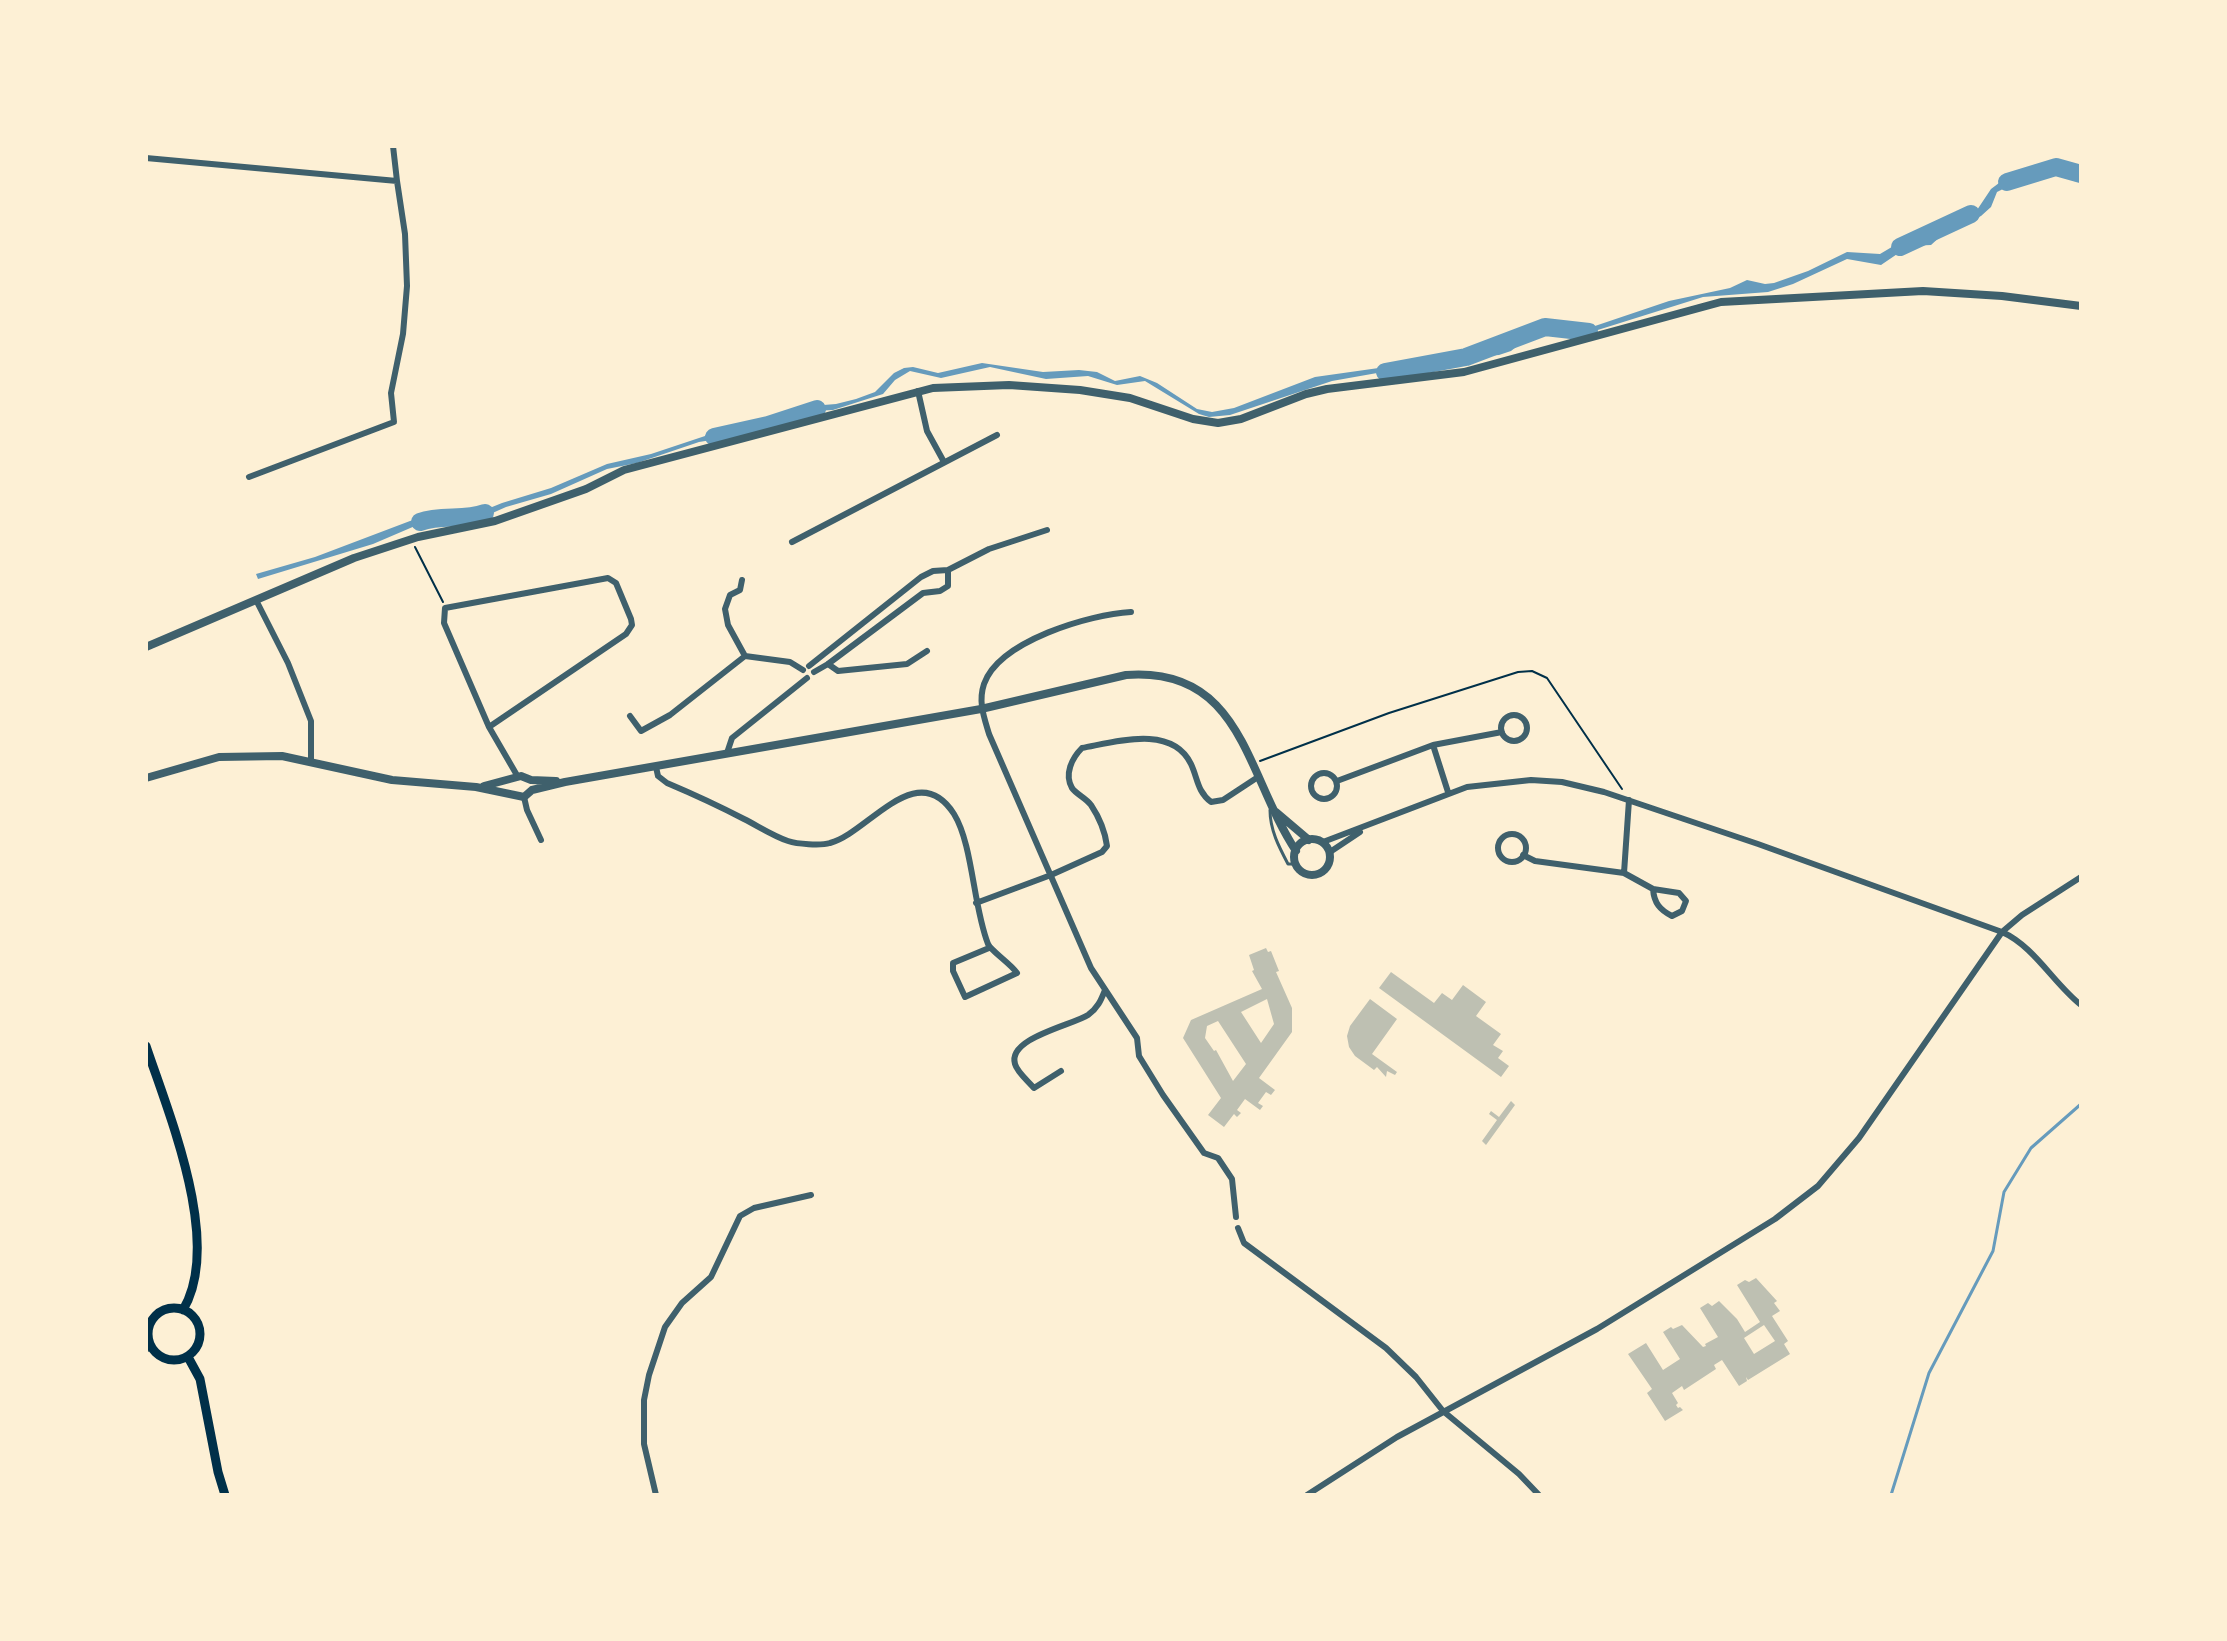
<!DOCTYPE html>
<style>
body{margin:0}
#map{position:relative;width:2227px;height:1641px;overflow:hidden;background:#fdf0d5;font-family:Barlow,sans-serif}
canvas{display:block}
.frame{position:absolute;inset:0;border:148px solid #fdf0d5;pointer-events:none}
</style>
<div id="map">
<canvas width="2227" height="1641"></canvas>
<div class="frame"></div>
</div>
<script>
const ctx = document.querySelector('canvas').getContext('2d');
ctx.lineJoin = 'round';
function fillPath(path, color) { ctx.fillStyle = color; ctx.fill(path, 'evenodd'); }
function strokePath(path, color, width, dash) { ctx.strokeStyle = color; ctx.lineWidth = width; ctx.lineCap = dash ? 'butt' : 'round'; ctx.setLineDash(dash || []); ctx.stroke(path); }
fillPath(new Path2D(`
 M2055 161 2081 171V177L2052 170 2031 175 1997 192 1991 207 1981 216 1942 235 1931 245 1909 246 1881 265 1847 259 1793 284 1768 292 1703 297 1585 334 1550 329 1531 335 1511 351 1499 355 1457 358 1434 368 1411 367 1332 381 1230 415 1209 417 1199 414 1145 381 1117 385 1088 376 1046 379 990 367 941 378 910 371 895 380 883 394 833 410 813 411 793 422 743 435 699 442 637 463 607 469 551 494 506 507 479 519 446 525 432 522 422 523 373 544 258 579 256 574 315 557 410 521 429 516 450 520 470 516 502 503 551 488 607 464 651 454 711 434 740 432 765 426 794 416 811 406 836 404 856 399 875 392 894 373 904 368 913 367 938 373 982 363 1043 372 1079 370 1097 372 1115 381 1140 376 1157 383 1197 409 1212 412 1234 408 1315 377 1414 363 1429 364 1454 357 1499 349 1532 327 1547 322H1561L1589 328 1669 301 1730 288 1747 280 1765 284 1774 283 1808 271 1847 252 1880 254 1907 238 1930 233 1977 210 1991 189 1999 183 2034 165Z`), '#669bbc');
strokePath(new Path2D(`
 M1891 1495 1929 1373 1993 1251 2004 1192 2031 1148 2081 1104`), '#669bbc', 3);
strokePath(new Path2D(`
 M2007 182 2056 167 2081 174
 M1900 247 1971 214
 M1385 372 1466 357 1545 327 1589 332
 M714 437 768 425 817 409
 M420 522C441 514 464 521 485 513`), '#669bbc', 18);
fillPath(new Path2D(`
 M1266 948 1268 952 1271 951 1279 971 1276 972 1292 1008V1032L1259 1078 1275 1090 1271 1095 1266 1092 1258 1103 1263 1106 1260 1110 1245 1099 1237 1110 1241 1113 1237 1117 1234 1114 1224 1127 1208 1115 1221 1098 1183 1038 1191 1020 1262 989 1252 971 1254 970 1249 955ZM1267 999 1274 1024 1261 1043 1241 1012ZM1218 1021 1246 1064 1233 1081 1216 1050 1214 1051 1205 1038 1207 1026Z
 M1391 972 1434 1003 1442 993 1452 1000 1463 985 1486 1002 1476 1016 1501 1034 1493 1045 1503 1051 1498 1058 1509 1066 1501 1077 1379 988Z
 M1370 999 1397 1019 1372 1054 1397 1072 1395 1075 1387 1071 1386 1077 1377 1067 1374 1070 1355 1056 1349 1047 1347 1036 1350 1026Z
 M1511 1101 1515 1105 1486 1145 1482 1141 1497 1120 1489 1114 1491 1111 1499 1117Z
 M1756 1278 1777 1301 1774 1303 1780 1311 1772 1316 1788 1341 1784 1344 1790 1354 1748 1380 1746 1377 1747 1381 1739 1386 1722 1360 1714 1365 1716 1369 1684 1390 1682 1386 1672 1393 1678 1403 1676 1405 1678 1408 1680 1407 1683 1410 1665 1421 1647 1393 1652 1389 1628 1354 1646 1343 1663 1370 1680 1359 1663 1332 1671 1327 1673 1329 1682 1325 1703 1347 1706 1346 1705 1344 1718 1337 1700 1308 1708 1303 1712 1306 1719 1301 1737 1319 1745 1332 1760 1322 1737 1285 1745 1280 1749 1282ZM1764 1325 1775 1341 1754 1354 1744 1338Z`), '#bec0b2');
strokePath(new Path2D(`
 M415 547 443 602
 M1260 761 1389 713 1518 672 1532 671 1547 678 1622 789`), '#003049', 2);
strokePath(new Path2D(`
 M1270 810C1270 830 1279 847 1288 864H1296`), '#3f606c', 3);
strokePath(new Path2D(`
 M146 158 397 181 393 146
 M918 391 927 431 944 462
 M249 477 394 422 391 393 403 334 407 286 405 234 397 181
 M792 542 997 435
 M948 570 989 549 1047 530
 M742 580 740 590 730 595 725 609 728 625 745 656 790 662 803 670
 M256 600 288 663 311 721V761
 M1131 612C1090 614 999 641 984 684 978 702 984 717 989 734L1091 968 1137 1038 1139 1056 1163 1095 1204 1153 1218 1158 1232 1179 1236 1217
 M828 664 838 671 907 664 927 651
 M809 666 921 577 933 571 948 570V586L940 591 923 593 828 664 814 672
 M1501 728a13 13 0 1 1 26 0a13 13 0 1 1-26 0Z
 M630 716 641 731 670 715 745 656
 M489 727 626 634 632 625 631 619 616 583 608 578 445 608 444 623 489 727 518 777
 M727 753 732 738 807 678
 M656 767 658 776 667 783C693 794 719 806 744 819 758 826 773 836 788 841 797 844 820 846 830 843 868 833 917 756 954 814 973 845 973 906 988 944 991 951 1010 963 1017 973L965 997 953 971V963L989 948
 M1311 786a13 13 0 1 1 26 0a13 13 0 1 1-26 0Z
 M1337 781 1433 745
 M1448 792 1433 745 1502 732
 M524 797 527 810 541 840
 M1498 848a14 14 0 1 1 28 0a14 14 0 1 1-28 0Z
 M1323 842 1467 787 1531 780 1562 782 1604 792 1758 844 2002 932C2034 946 2054 984 2081 1005
 M1330 852 1360 832
 M1523 855 1535 861 1624 873 1653 889 1679 893 1686 901 1682 911 1672 916C1660 910 1654 903 1653 889
 M1624 873 1629 800
 M976 903 1051 875 1102 852 1107 846C1105 831 1099 817 1091 805 1086 798 1076 794 1072 788 1064 774 1072 758 1082 748 1115 742 1172 724 1191 764 1198 779 1197 791 1211 802L1223 800 1258 777
 M1061 1071 1034 1088C1028 1081 1017 1072 1015 1064 1007 1038 1073 1025 1088 1015 1098 1008 1101 1000 1105 990
 M1238 1228 1244 1243 1386 1348 1416 1377 1443 1411 1519 1474 1539 1495
 M146 1350 151 1346
 M656 1495 644 1444V1400L649 1375 665 1327 682 1303 711 1277 740 1216 754 1208 811 1195
 M1307 1495 1397 1437 1597 1329 1775 1219 1818 1186 1859 1138 2002 932 2022 915 2081 877`), '#3f606c', 6);
strokePath(new Path2D(`
 M146 647 354 558 418 537 495 521 586 489 624 470 933 388 1009 385 1080 390 1130 398 1193 419 1218 423 1241 419 1306 394 1327 389 1464 372 1721 302 1923 291 2002 296 2081 306
 M146 778 219 757 282 756 392 780 476 787 524 797 532 790 565 782 981 709 1126 675C1243 666 1246 776 1296 851
 M484 786 521 776 531 780 556 781
 M1276 812 1309 840
 M1294 857a18 18 0 1 1 36 0a18 18 0 1 1-36 0Z`), '#3f606c', 8);
strokePath(new Path2D(`
 M146 1046C169 1115 223 1243 183 1310
 M148 1334a26 26 0 1 1 52 0a26 26 0 1 1-52 0Z
 M188 1357 200 1379 218 1472 225 1495`), '#003049', 9);
</script>
